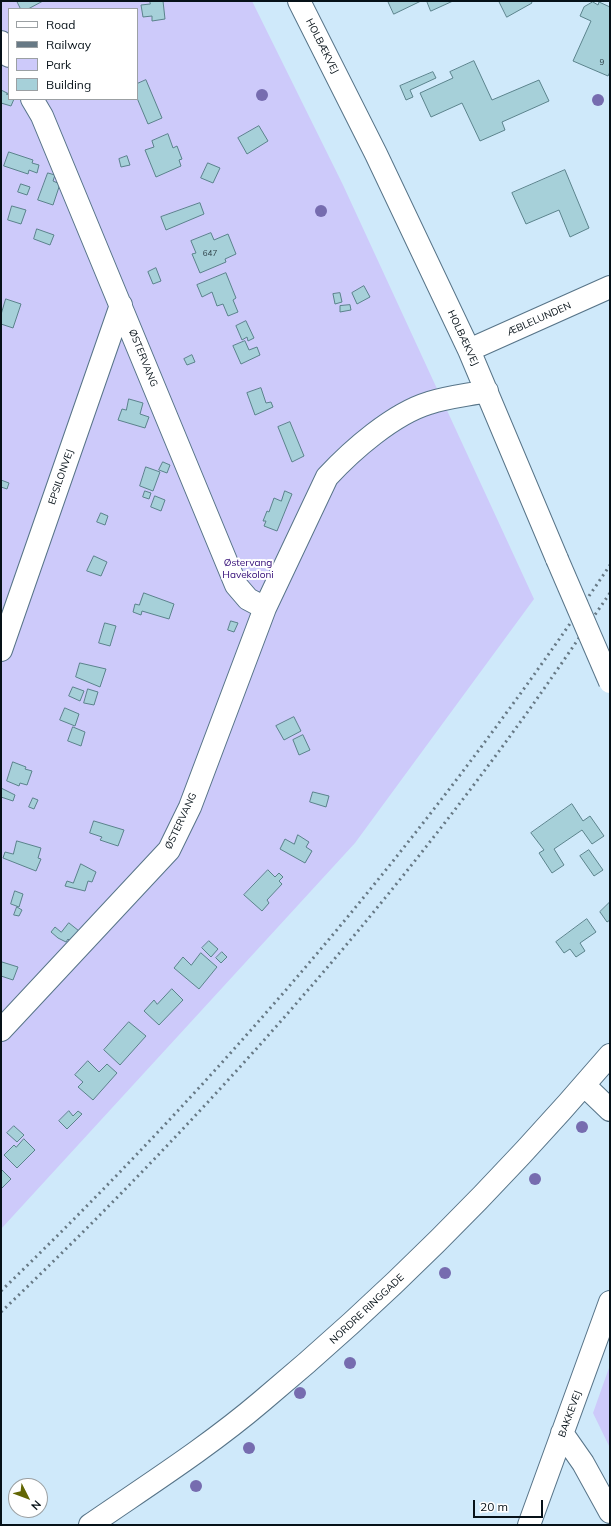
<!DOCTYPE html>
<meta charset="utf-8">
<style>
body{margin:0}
#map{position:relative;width:611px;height:1526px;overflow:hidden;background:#cfe9fa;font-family:Mulish,sans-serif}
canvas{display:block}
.frame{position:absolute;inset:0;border:2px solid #061118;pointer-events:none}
.legend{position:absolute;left:8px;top:8px;width:130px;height:92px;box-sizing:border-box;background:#fff;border:1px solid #9ba0a3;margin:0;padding:5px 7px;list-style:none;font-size:12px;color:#061118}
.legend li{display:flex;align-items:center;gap:8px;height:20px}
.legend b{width:20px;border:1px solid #9ba0a3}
.north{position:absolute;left:8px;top:1478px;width:40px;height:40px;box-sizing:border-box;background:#fff;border:1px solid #9ba0a3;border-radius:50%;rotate:132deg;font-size:11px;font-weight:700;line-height:16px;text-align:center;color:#061118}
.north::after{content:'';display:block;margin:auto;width:14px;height:18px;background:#626604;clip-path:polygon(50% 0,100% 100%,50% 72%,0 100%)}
.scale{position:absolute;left:473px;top:1500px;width:70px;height:18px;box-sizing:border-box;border:2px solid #061118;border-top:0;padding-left:5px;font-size:12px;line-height:14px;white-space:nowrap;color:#061118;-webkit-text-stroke:3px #fff;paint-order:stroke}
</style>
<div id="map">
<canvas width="611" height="1526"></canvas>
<div class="frame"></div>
<ul class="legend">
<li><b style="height:5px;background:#fff"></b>Road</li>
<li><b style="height:5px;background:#677985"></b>Railway</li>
<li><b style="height:11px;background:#cdcafa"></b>Park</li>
<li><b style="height:11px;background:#a6d0d9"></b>Building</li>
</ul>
<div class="north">N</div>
<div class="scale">20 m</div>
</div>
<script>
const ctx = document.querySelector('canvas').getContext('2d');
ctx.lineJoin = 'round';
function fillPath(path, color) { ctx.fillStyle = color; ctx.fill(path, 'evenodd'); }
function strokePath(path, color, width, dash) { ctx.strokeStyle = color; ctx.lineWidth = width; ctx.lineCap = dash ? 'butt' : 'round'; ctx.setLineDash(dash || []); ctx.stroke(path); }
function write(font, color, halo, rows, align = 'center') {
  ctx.font = font + ' Mulish,sans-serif'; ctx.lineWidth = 4; ctx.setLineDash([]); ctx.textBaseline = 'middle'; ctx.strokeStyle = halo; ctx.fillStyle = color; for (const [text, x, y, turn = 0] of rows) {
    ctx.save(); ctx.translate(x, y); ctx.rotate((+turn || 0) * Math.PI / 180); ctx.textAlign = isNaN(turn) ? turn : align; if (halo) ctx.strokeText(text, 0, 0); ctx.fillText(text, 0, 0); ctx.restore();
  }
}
fillPath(new Path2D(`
 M1 1H252L343 185 534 599 355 843 1 1229ZM9 9H137V99H9Z
 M610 1365V1448L593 1413Z`), '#cdcafa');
const building = new Path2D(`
 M17 1H43L28 9H21Z
 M150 1H163L165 19 152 21V16L143 17 141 5 150 4Z
 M388 1H421L394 14Z
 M427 1H453L431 11Z
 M499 1H531L532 3 507 17Z
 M593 2 598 5 599 2 610 7V72L608 76 573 61 591 21 580 16 584 7Z
 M474 61 492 100 539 80 549 101 502 122 505 130 480 141 462 103 431 117 420 93 453 78 450 72Z
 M433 72 436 78 410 90 413 97 406 100 400 86Z
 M146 80 162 118 148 124 137 98V84Z
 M1 90 7 93V95L9 91V99H14L11 106 1 103Z
 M259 126 268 141 247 154 238 138Z
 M168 134 173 148 177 146 182 159 179 160 181 166 156 177 145 150 154 147 152 141Z
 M9 152 33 160 32 163 39 165 37 173 29 170 28 174 4 166Z
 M127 156 130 165 121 167 119 159Z
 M208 163 220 168 213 183 201 178Z
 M565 170 589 228 570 237 559 210 526 224 512 193Z
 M48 173 55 175 53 181 60 184 53 205 38 200Z
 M21 184 30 187 27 195 18 192Z
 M200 203 204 214 166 230 161 217Z
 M12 206 26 210 21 224 8 220Z
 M37 229 54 235 50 245 34 239Z
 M211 233 214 240 228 234 236 254 225 259 226 262 200 273 192 254 196 253 191 241Z
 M156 268 161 281 153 284 148 272Z
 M226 273 236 298 233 300 238 312 228 316 223 304 217 306 212 292 202 297 197 285Z
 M364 286 370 297 357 304 352 293Z
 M340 293 342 302 335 304 333 294Z
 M6 299 21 304 13 328 1 324V315Z
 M350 305 351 310 340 312V306Z
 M246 321 254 338 248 341 247 337 242 340 236 326Z
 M245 341 249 350 257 347 260 355 241 364 233 346Z
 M192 355 195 362 187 365 184 359Z
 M261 388 266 403 271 402 273 407 255 415 247 393Z
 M129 399 143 403 140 414 149 417 145 428 118 420 122 409 126 410Z
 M290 422 304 456 292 462 278 427Z
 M163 462 170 465 167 473 159 470Z
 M146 467 160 472 153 491 140 486Z
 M1 480 9 483 7 489 1 487Z
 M145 491 151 493 149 499 143 497Z
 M285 491 292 494 277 531 264 526 266 521H263L267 511 269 512 274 498 281 501Z
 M155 496 165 500 161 511 151 507Z
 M101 513 108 516 105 525 97 522Z
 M94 556 107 562 101 576 87 571Z
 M144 593 174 604 169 619 142 611 141 615 133 612 135 604 139 605Z
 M231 621 238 623 234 632 228 630Z
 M105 623 116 626 110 646 99 643Z
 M80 663 106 669 100 687 76 677Z
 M73 687 84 691 80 701 69 696Z
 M88 689 98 692 94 705 84 703Z
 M65 708 79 714 75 726 60 720Z
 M294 717 301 731 284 740 276 726Z
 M73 727 85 732 81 746 68 741Z
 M303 735 310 750 299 755 293 740Z
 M13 762 26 767 25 769 32 771 27 785 20 783 19 786 7 781Z
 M1 788 15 795 13 801 1 797Z
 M313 792 329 796 326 807 310 802Z
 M33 798 38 800 34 809 29 807Z
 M572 804 583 821 590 816 604 836 592 844 582 830 554 849 564 865 552 873 539 853 544 850 531 833Z
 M94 821 124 830 118 846 100 840 102 837 90 833Z
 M298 835 309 842 306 847 312 851 305 863 280 849 285 839 294 844Z
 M17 841 41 848 38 858 41 859 36 871 3 858 5 852 13 854Z
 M589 850 603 870 594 876 580 856Z
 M81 864 96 872 92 882 88 881 85 891 65 886 67 881 73 883Z
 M268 870 275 877 279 873 283 877 279 881 282 884 267 900 269 903 262 911 244 895Z
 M15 891 23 894 19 907 11 904Z
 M610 902V920L607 922 600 912Z
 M17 907 22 910 19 916 14 915Z
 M587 919 596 932 580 943 585 951 576 957 570 949 564 953 556 942Z
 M69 923 79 931 70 941 68 939 66 942 58 938 51 932 55 927 61 932Z
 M209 941 218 949 211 957 202 948Z
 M222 952 227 957 221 963 216 958Z
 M201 953 217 967 199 989 174 968 183 957 191 965Z
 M2 962 18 967 13 980 1 976Z
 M172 989 183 1000 159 1025 144 1011 154 1000 157 1004Z
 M129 1022 146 1036 120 1065 104 1050Z
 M88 1061 99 1072 107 1064 117 1073 93 1100 78 1087 83 1082 75 1075Z
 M69 1111 73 1116 78 1111 82 1114 67 1129 59 1121Z
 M14 1126 24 1135 17 1142 7 1133Z
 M24 1139 35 1150 17 1168 4 1155 14 1145 16 1147Z
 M1 1169 11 1179 1 1189Z`);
fillPath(building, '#a6d0d9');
strokePath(building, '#5b838c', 1);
const minor = new Path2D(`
 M299 1 376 154 469 350 557 559
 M1 42 9 56
 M32 99 42 116 236 585 248 599 265 608
 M469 350 610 287
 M1 650 121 305
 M1 1030 169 850 190 807 265 608 327 477C352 450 393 414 429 403 447 397 468 395 487 391
 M584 1085 610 1110
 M562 1433 583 1463 610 1512
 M90 1525C148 1485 208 1447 262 1401 388 1296 504 1179 610 1055
 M529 1525 610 1302`);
strokePath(minor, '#577488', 24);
strokePath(minor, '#fff', 22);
strokePath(new Path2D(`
 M1 1291C229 1071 433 829 610 565
 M1 1312C194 1128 373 927 529 710 556 672 583 632 610 593`), '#677985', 3, [2, 4]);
const minorBridge = new Path2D(`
 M557 559 610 682`);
strokePath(minorBridge, '#577488', 24, []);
strokePath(minorBridge, '#fff', 22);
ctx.fillStyle = '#766caf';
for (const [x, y] of [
 [262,95],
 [598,100],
 [321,211],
 [582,1127],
 [535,1179],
 [445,1273],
 [350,1363],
 [300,1393],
 [249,1448],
 [196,1486]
]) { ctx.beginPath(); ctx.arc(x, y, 6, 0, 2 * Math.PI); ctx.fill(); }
write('8px', '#2e4148', null, [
 ["9",602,63],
 ["647",210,254]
]);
write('10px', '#061118', '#fff', [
 ["HOLBÆKVEJ",322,46,63],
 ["ÆBLELUNDEN",539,319,-24],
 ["HOLBÆKVEJ",463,338,65],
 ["ØSTERVANG",143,358,68],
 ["EPSILONVEJ",61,477,-71],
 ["ØSTERVANG",181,821,-65],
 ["NORDRE RINGGADE",367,1309,-43],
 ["BAKKEVEJ",570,1414,-70]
]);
write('10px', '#2d0572', '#fff', [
 ["Østervang",248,563],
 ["Havekoloni",248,575]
]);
</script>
